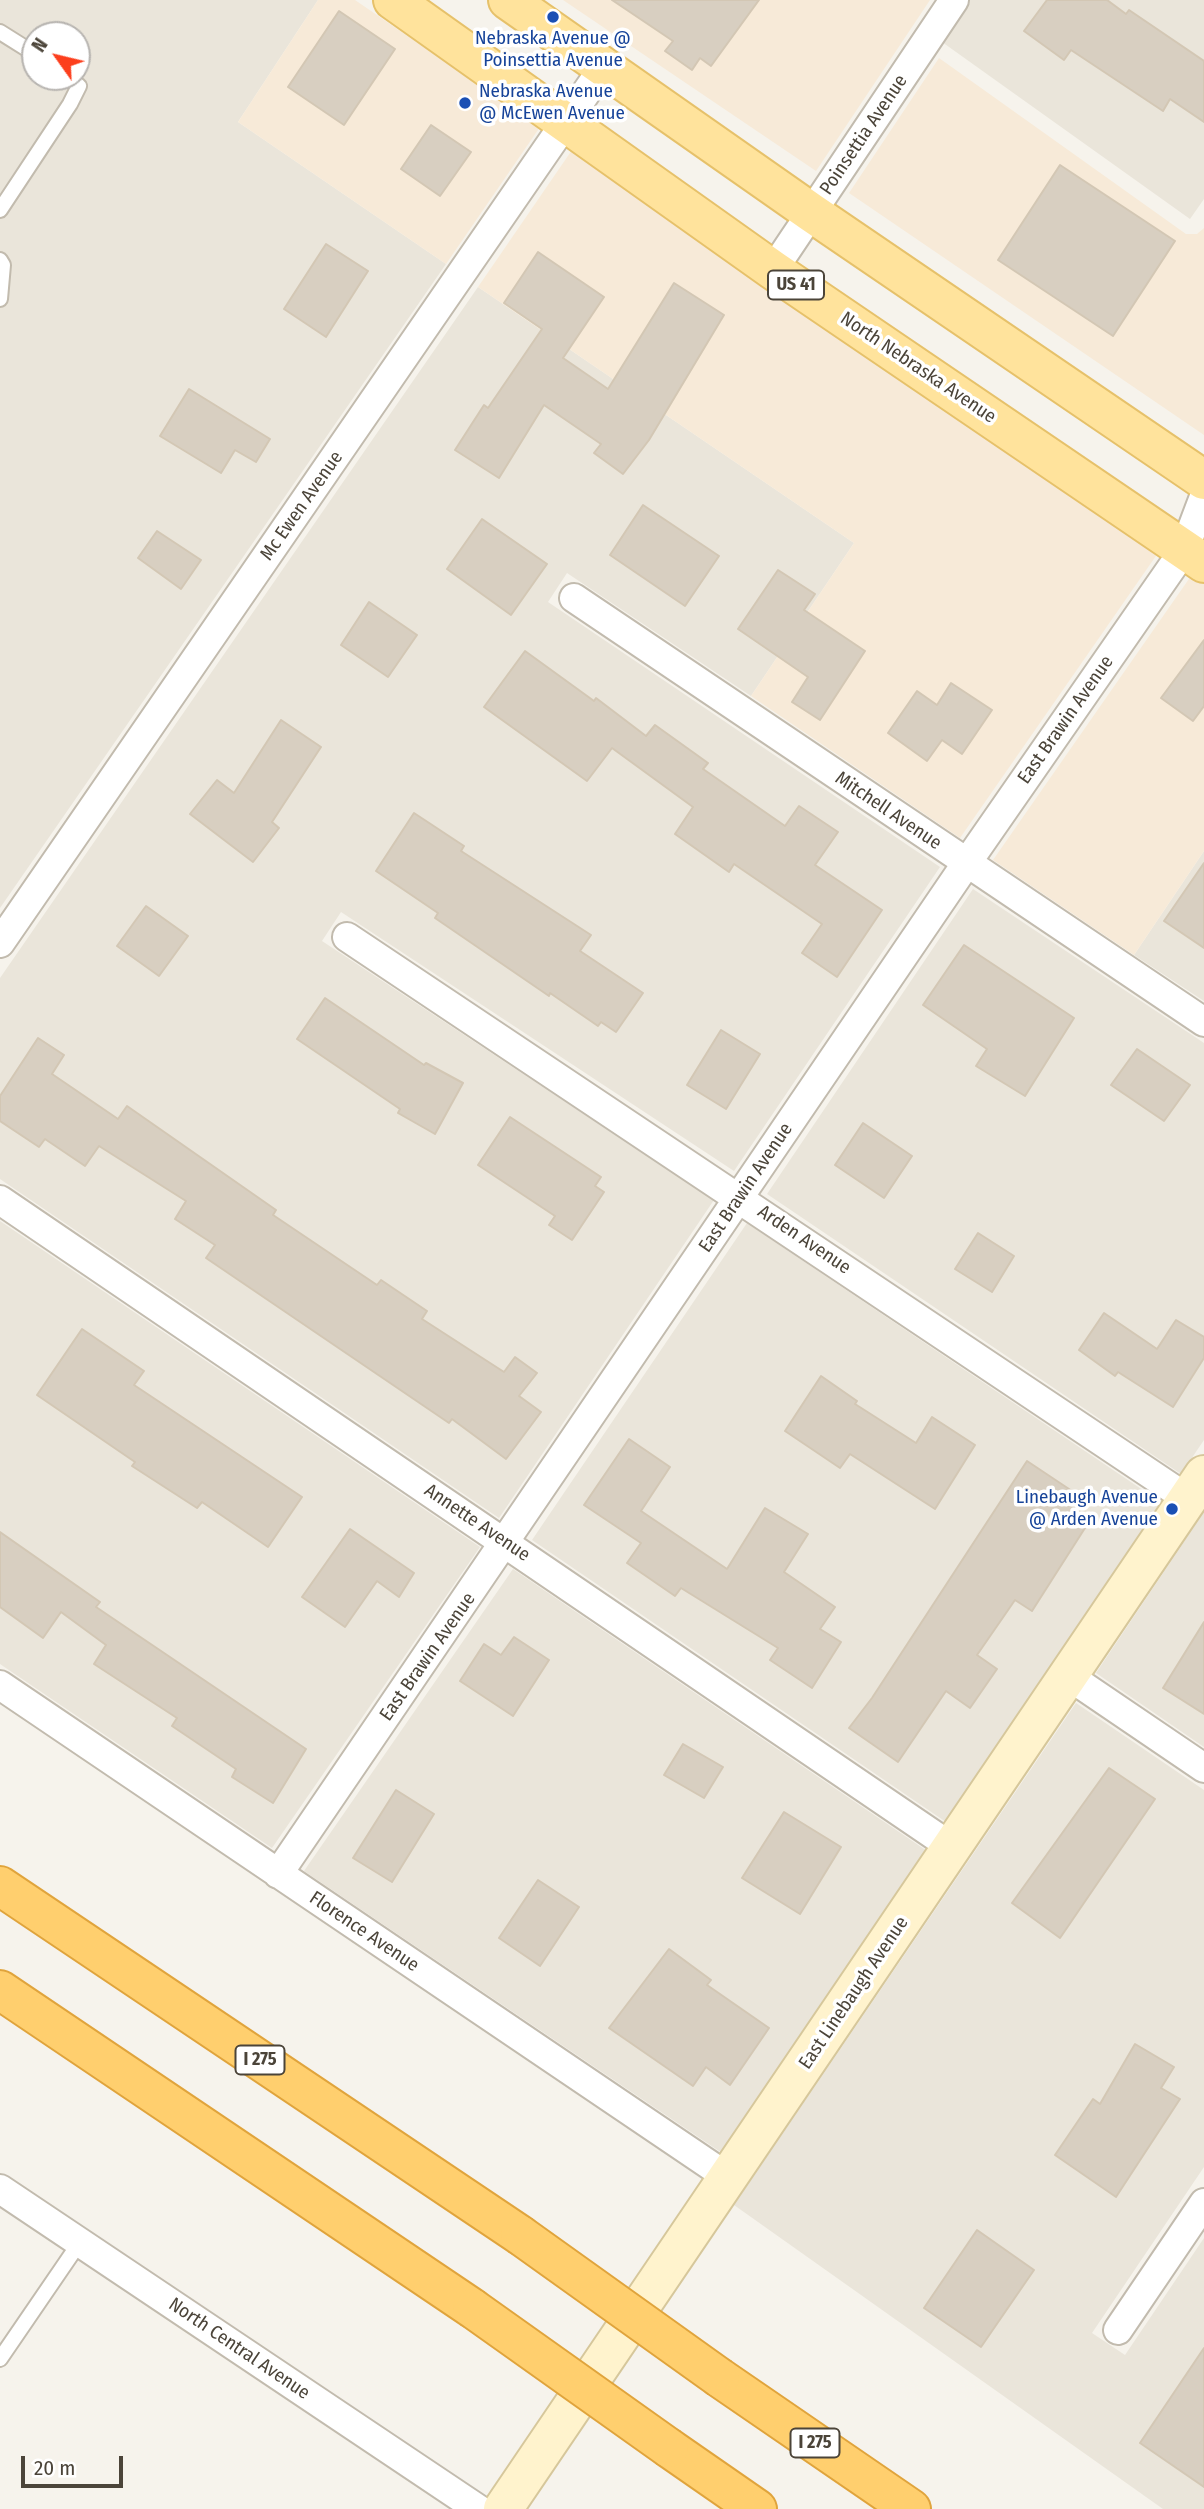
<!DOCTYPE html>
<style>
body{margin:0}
#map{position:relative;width:1204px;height:2509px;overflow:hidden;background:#f6f3ec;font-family:"Fira Sans Condensed",sans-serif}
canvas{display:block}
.north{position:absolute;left:21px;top:21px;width:70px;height:70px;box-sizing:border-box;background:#fff;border:2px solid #b7b4b0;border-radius:50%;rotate:304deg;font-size:19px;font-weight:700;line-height:28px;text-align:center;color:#4b4439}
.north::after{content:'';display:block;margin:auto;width:24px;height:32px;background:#fc3f1d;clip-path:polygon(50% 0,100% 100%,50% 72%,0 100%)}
.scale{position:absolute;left:21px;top:2456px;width:102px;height:32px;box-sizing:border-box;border:4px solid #4b4439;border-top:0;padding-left:9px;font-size:21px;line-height:24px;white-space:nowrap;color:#4b4439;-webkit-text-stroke:5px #fff;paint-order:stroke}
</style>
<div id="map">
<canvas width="1204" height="2509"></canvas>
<div class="north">N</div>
<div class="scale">20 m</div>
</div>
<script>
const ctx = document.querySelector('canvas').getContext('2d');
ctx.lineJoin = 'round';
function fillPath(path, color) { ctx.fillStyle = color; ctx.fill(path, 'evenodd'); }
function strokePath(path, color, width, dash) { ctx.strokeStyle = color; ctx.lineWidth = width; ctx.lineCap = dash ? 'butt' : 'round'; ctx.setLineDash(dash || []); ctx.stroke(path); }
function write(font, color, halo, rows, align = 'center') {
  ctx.font = font + ' "Fira Sans Condensed",sans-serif'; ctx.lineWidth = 7; ctx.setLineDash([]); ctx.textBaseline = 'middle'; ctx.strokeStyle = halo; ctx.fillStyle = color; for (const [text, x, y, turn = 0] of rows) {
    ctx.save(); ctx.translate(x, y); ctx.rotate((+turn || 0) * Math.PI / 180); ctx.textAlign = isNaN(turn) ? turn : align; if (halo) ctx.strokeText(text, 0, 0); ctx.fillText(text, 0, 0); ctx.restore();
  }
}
fillPath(new Path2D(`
 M0 0H318L238 122 446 264 0 908ZM35 35H77V77H35Z
 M970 0H1204V199L1190 219 942 42Z
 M478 287 854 543 751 696 567 573 548 602 940 867 734 1171 341 912 322 941 714 1200 499 1518 0 1179V978Z
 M1204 851V1001L1134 955Z
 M973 889 1204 1043V1440L1181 1474 767 1194Z
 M0 1221 480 1547 272 1848 0 1664Z
 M747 1223 1162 1503 946 1822 532 1540Z
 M1204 1512V1747L1096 1673Z
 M513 1569 927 1851 722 2153 304 1871Z
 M1076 1703 1204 1790V2167L1092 2333 1125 2355 1204 2238V2509H1163L734 2205Z`), '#eae5da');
fillPath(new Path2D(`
 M318 0H355L540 127 446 264 238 122Z
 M563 0H930L816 171Z
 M939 58 1186 234H1197L1204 228V435L849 193Z
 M572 150 1158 553 960 838 751 696 854 543 478 287Z
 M1191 576 1204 584V851L1134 955 993 860Z`), '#f7ead8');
const building = new Path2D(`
 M612 0H759L711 66 700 58 692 70 665 51 673 41Z
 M1047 0H1107L1126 14 1129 10 1204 61V122L1170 99 1163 111 1071 50 1064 60 1024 31Z
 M339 11 395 49 344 125 288 87Z
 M431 125 471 152 440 196 401 169Z
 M1060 165 1175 241 1113 336 998 260Z
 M326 244 368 271 326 337 284 309Z
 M538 252 604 297 563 358 608 389 674 283 724 315 649 440 623 474 594 453 601 444 544 405 499 478 455 450 484 405 488 408 542 329 504 303Z
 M189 389 270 439 256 462 235 450 221 473 160 436Z
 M643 505 719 556 685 606 610 555Z
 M482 519 547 564 511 615 447 569Z
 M157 531 201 560 181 589 138 558Z
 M778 570 815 594 804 610 865 651 820 720 792 702 808 677 738 629Z
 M369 602 417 635 388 677 341 645Z
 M1204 640V706L1193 721 1161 698Z
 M525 651 594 701 596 698 646 736 655 725 708 763 703 769 785 826 799 806 838 832 815 865 882 910 837 977 802 953 822 924 734 864 729 872 675 834 693 807 612 748 587 781 484 707Z
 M951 683 992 710 962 754 942 740 927 761 888 733 917 691 937 705Z
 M281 720 321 747 272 822 279 828 253 862 190 814 217 780 234 793Z
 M414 813 464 846 461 851 591 935 580 951 643 993 616 1032 601 1022 598 1026 550 993 549 996 435 918 438 913 376 871Z
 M1204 863V948L1164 921Z
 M146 906 188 936 159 976 117 946Z
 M964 945 1074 1018 1025 1096 976 1066 987 1049 923 1005Z
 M325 998 424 1065 426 1063 463 1083 435 1134 398 1113 400 1109 297 1039Z
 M721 1030 760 1054 726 1109 687 1085Z
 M38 1038 64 1055 52 1074 118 1119 127 1106 276 1210 273 1215 377 1285 381 1280 427 1311 422 1319 504 1372 515 1357 537 1373 519 1396 541 1412 506 1459 452 1419 449 1423 206 1258 215 1245 175 1219 186 1201 99 1146 85 1166 45 1139 39 1147 0 1121V1096Z
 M1137 1049 1190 1085 1164 1121 1111 1085Z
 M510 1117 601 1177 595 1186 604 1192 572 1240 549 1225 555 1216 478 1165Z
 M863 1123 912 1156 884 1198 835 1165Z
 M978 1233 1014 1256 992 1292 955 1269Z
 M1104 1313 1157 1349 1176 1320 1204 1337V1358L1173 1407 1118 1372 1115 1376 1079 1350Z
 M82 1329 144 1371 134 1385 302 1497 268 1547 202 1502 197 1508 132 1466 135 1462 37 1395Z
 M821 1376 857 1401 855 1404 916 1443 932 1417 975 1445 935 1509 850 1454 840 1468 785 1431Z
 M629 1439 670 1467 641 1511 727 1569 765 1508 808 1534 784 1572 835 1607 820 1629 841 1642 812 1688 770 1660 778 1648 681 1588 675 1596 627 1563 641 1543 584 1505Z
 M1027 1461 1084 1499 1071 1518 1085 1528 1032 1611 1015 1600 977 1655 997 1669 970 1708 946 1691 898 1762 849 1728 872 1698Z
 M350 1529 414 1573 399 1597 377 1581 345 1627 302 1597Z
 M0 1532 100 1602 96 1607 306 1749 273 1803 232 1777 236 1769 172 1726 177 1718 94 1664 106 1645 61 1612 43 1638 0 1607Z
 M1204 1622V1714L1163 1688Z
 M514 1637 549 1660 513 1716 460 1681 484 1644 501 1655Z
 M683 1744 723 1767 704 1798 664 1775Z
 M1109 1768 1155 1799 1060 1938 1012 1903Z
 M396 1790 434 1814 392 1882 353 1858Z
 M784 1812 841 1847 800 1914 742 1878Z
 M538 1880 579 1907 540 1966 499 1938Z
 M669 1949 711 1980 707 1985 769 2028 730 2085 706 2067 693 2086 609 2028Z
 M1135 2044 1174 2067 1161 2088 1180 2099 1116 2197 1055 2155 1093 2099 1100 2104Z
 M977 2230 1034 2270 981 2347 924 2308Z
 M1204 2348V2487L1140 2443Z`);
fillPath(building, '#d8cfc1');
strokePath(building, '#d3c7b4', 2);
const lane = new Path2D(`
 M0 32 35 54
 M0 210 70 104 79 86 67 77
 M0 260 3 265 0 299
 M0 2359 80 2242`);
const street = new Path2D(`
 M773 270 954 0
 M574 598 1204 1022
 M347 937 1188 1499
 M0 943 603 68
 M0 1200 953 1848
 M1070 1677 1204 1768
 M0 1685 729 2178
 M278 1874 966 864 1184 550 1204 497
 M0 2189 478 2509
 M1118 2330 1204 2203`);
const secondary = new Path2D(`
 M503 2509 1204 1475`);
const primary = new Path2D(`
 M393 0 773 270 1204 563
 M508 0 812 213 1204 480`);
const highway = new Path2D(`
 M0 1886 520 2235
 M0 1990 472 2308
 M720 2378 911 2509
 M669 2448 757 2509`);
strokePath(lane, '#c2bbae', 18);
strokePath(street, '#c2bbae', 32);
strokePath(secondary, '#d6c79b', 42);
strokePath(primary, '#e6c16a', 42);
strokePath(highway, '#e0a43c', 42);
strokePath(lane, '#fff', 14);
strokePath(street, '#fff', 28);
strokePath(secondary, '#fff3cd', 38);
strokePath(primary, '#ffe39c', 38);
strokePath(highway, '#ffcf6e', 38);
const highwayBridge = new Path2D(`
 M520 2235 720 2378
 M472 2308 669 2448`);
strokePath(highwayBridge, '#e0a43c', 42, []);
strokePath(highwayBridge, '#ffcf6e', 38);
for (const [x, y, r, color] of [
 [553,17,7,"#1a4fb4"],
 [465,103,7,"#1a4fb4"],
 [1172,1509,7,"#1a4fb4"]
]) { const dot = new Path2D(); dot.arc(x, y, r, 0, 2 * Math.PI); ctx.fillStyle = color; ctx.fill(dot); strokePath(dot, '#fff', 2.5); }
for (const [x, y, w] of [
 [796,285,56],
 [260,2060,49],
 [815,2443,49]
]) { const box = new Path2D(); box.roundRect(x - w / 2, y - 14.5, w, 29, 5); ctx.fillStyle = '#fff'; ctx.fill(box); strokePath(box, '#4b4439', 2); }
write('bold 18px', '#4b4439', null, [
 ["US 41",796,285],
 ["I 275",260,2060],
 ["I 275",815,2443]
]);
write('19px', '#164399', '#fff', [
 ["Nebraska Avenue @",553,39],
 ["Poinsettia Avenue",553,61],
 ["Nebraska Avenue",479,92,"left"],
 ["@ McEwen Avenue",479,114,"left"],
 ["Linebaugh Avenue",1158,1498,"right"],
 ["@ Arden Avenue",1158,1520,"right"]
]);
write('19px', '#4b4439', '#fff', [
 ["Poinsettia Avenue",864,135,-56],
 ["North Nebraska Avenue",918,368,34],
 ["Mc Ewen Avenue",302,506,-55],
 ["East Brawin Avenue",1066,720,-55],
 ["Mitchell Avenue",888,811,34],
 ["East Brawin Avenue",746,1188,-56],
 ["Arden Avenue",804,1240,34],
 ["Annette Avenue",477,1523,34],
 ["East Brawin Avenue",428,1657,-55],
 ["Florence Avenue",364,1932,34],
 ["East Linebaugh Avenue",854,1993,-56],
 ["North Central Avenue",239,2349,34]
]);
</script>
